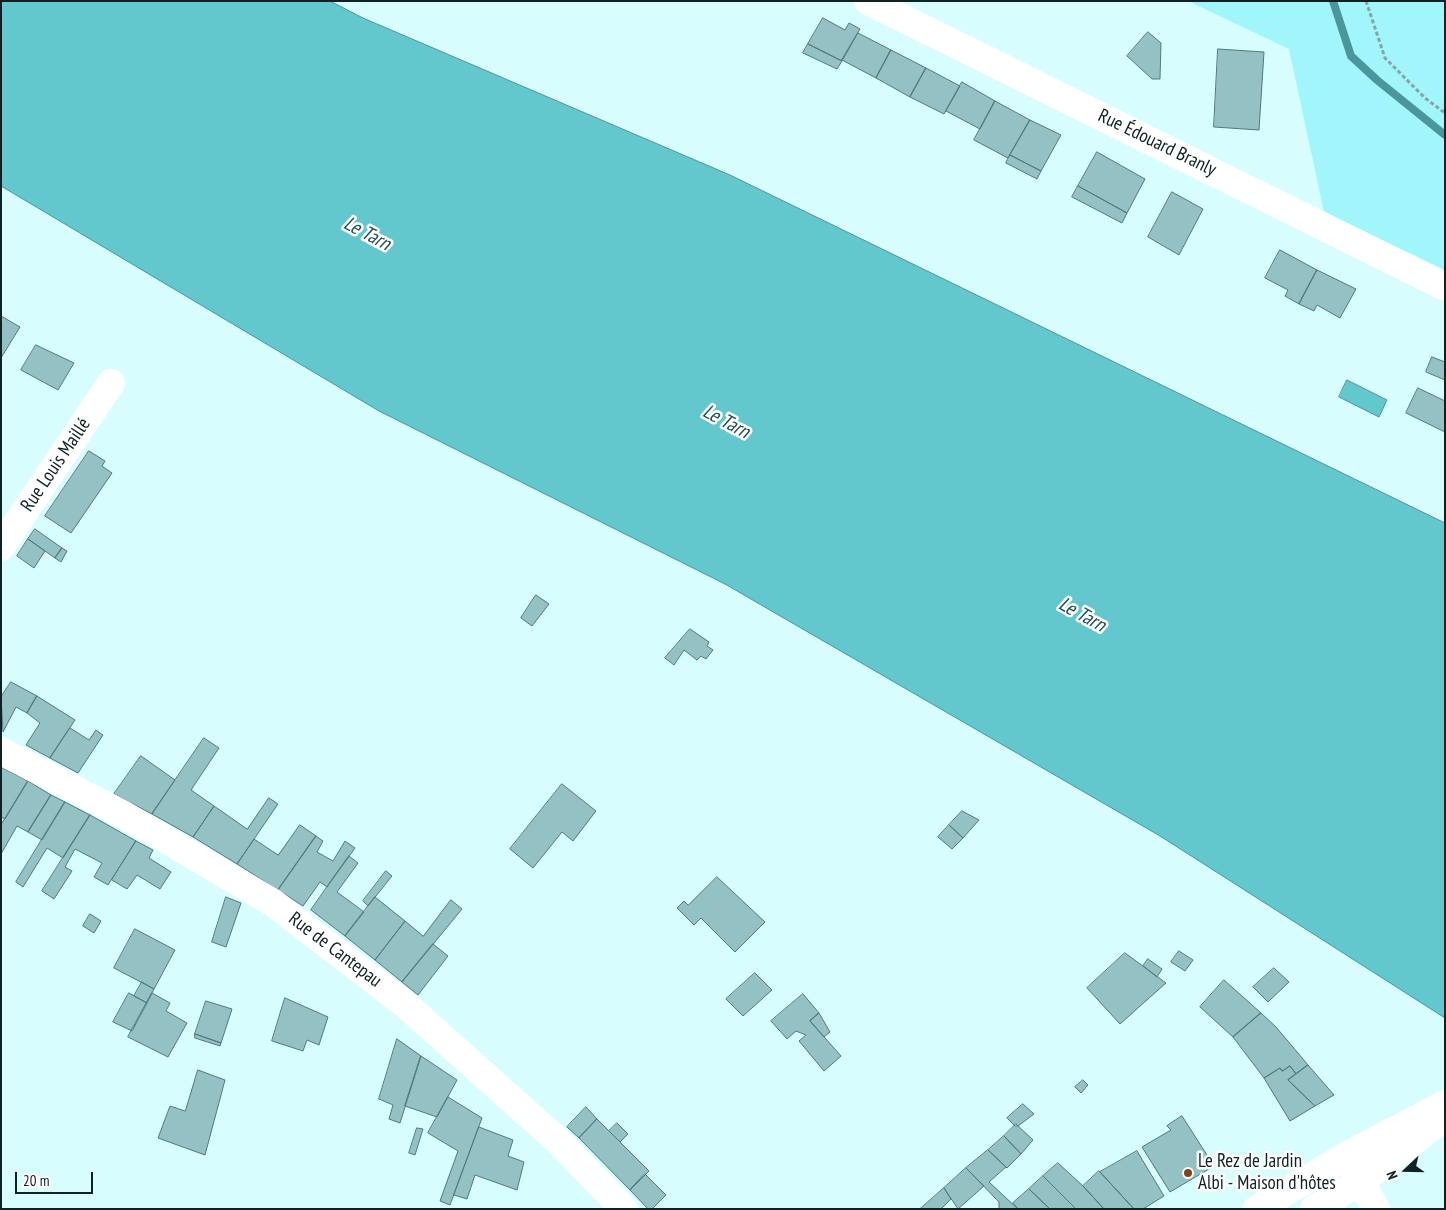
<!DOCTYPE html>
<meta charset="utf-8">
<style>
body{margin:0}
#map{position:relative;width:1446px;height:1210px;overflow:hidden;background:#d8fdfe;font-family:"PT Sans Narrow",sans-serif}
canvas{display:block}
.frame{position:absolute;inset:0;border:2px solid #0f2122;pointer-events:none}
.north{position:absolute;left:1381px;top:1145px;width:50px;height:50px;-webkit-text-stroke:4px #fff;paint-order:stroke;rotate:249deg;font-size:14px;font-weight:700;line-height:20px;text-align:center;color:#0f2122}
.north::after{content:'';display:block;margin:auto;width:18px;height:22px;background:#0f2122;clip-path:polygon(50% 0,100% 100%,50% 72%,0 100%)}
.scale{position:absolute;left:15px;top:1172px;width:78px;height:22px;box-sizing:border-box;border:2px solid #0f2122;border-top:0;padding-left:6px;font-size:15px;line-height:18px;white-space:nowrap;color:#0f2122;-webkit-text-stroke:4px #fff;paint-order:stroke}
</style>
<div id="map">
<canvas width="1446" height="1210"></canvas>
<div class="frame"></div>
<div class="north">N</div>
<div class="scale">20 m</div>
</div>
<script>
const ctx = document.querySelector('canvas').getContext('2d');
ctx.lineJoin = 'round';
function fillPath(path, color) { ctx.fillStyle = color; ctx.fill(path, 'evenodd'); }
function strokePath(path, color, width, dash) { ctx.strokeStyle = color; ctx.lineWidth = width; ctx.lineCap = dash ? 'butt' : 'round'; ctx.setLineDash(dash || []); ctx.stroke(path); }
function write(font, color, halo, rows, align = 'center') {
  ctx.font = font + ' "PT Sans Narrow",sans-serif'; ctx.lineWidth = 5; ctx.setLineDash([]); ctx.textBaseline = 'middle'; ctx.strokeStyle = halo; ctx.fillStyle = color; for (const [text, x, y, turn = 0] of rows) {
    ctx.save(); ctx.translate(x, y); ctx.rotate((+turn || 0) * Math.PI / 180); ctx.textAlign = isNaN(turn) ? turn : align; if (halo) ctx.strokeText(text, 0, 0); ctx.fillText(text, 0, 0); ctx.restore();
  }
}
fillPath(new Path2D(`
 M1188 1H1445V270L1324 212 1289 49Z`), '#a0f6fa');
const water = new Path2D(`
 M1 1H330L363 18 730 175 1445 523V1018L1160 836 725 584 379 411 1 186Z
 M1347 380 1387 400 1379 417 1339 397Z`);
fillPath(water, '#63c8cd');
strokePath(water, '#4a969a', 1);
strokePath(new Path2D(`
 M1333 1 1351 56 1377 80 1445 135`), '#4a969a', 8);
const building = new Path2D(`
 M823 18 845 30 849 23 860 29 842 61 808 44Z
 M1148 32 1161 43 1160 79H1152L1127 56Z
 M858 33 891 50 876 78 842 60Z
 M808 44 842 61 837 69 803 53Z
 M1218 49 1264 52 1259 130 1214 127Z
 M891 50 926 68 910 97 876 78Z
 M926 68 960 86 944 114 910 97Z
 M962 82 995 101 980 129 946 111Z
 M995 101 1030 120 1008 158 974 140Z
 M1030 120 1061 135 1041 171 1010 155Z
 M1097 152 1145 179 1127 213 1078 186Z
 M1010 155 1041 171 1037 179 1006 163Z
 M1078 186 1127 213 1122 223 1072 197Z
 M1172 192 1203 209 1179 255 1148 237Z
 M1280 250 1317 270 1299 304 1285 296 1288 290 1265 278Z
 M1317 270 1356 289 1340 318 1317 305 1314 311 1299 304Z
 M1 316 20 327 1 358Z
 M36 345 74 363 58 390 21 370Z
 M1432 357 1445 362V380L1426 372Z
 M1418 388 1445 401V432L1406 413Z
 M89 451 105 461 102 466 112 473 71 533 45 516Z
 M35 529 62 548 55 558 28 539Z
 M28 539 45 551 34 568 17 556Z
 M62 548 67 551 61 562 55 558Z
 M536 595 549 604 532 626 521 618Z
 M690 629 709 642 707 646 713 650 706 659 701 656 697 660 684 650 674 665 665 658Z
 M11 682 37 696 27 713 16 707 3 732 1 697Z
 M37 696 75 720 50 758 26 745 40 723 27 713Z
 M70 728 89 740 96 730 103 735 78 773 50 758Z
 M204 738 219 748 191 790 214 806 193 837 152 814Z
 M141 756 175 780 152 814 114 794Z
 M1 767 28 781 5 819 1 817Z
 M28 781 51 795 28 832 17 826 1 854V825Z
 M562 784 596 811 573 841 562 832 533 868 510 849Z
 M51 795 65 802 42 840 28 832Z
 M269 798 278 804 237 864 193 837 214 806 247 829Z
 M65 802 90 815 63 858 47 848 23 887 16 882Z
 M962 811 979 820 963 838 949 825Z
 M90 815 136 841 108 885 94 877 102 863 75 849 65 867 72 871 54 899 42 891Z
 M300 825 316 836 278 890 237 864 254 839 278 855Z
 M949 825 963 838 952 849 938 837Z
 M316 836 323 841 317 852 333 861 345 841 355 848 327 887 320 882 303 906 278 890Z
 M136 841 153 850 149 858 171 872 160 889 137 875 127 889 112 880Z
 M349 856 358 863 337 892 364 912 345 936 311 910Z
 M386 871 392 876 368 906 363 901Z
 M717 877 765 922 735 952 701 918 694 925 677 908 684 901 688 905Z
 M226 897 241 903 226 947 212 942Z
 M375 897 405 921 375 960 345 936Z
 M451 900 462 909 402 982 375 960 405 921 423 936Z
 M90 914 101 921 94 933 83 926Z
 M135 929 175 950 154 989 114 968Z
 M433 944 448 956 418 995 402 982Z
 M1179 951 1193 960 1185 971 1171 962Z
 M1125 953 1166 983 1120 1024 1087 988Z
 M1148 959 1162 969 1157 977 1143 966Z
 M1274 968 1289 982 1268 1002 1253 987Z
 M755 973 772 990 743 1016 726 999Z
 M1224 980 1261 1013 1233 1037 1200 1007Z
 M142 982 154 989 147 1003 134 996Z
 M129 993 147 1003 132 1031 113 1022Z
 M152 993 170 1003 166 1011 187 1023 168 1057 128 1037Z
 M803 994 819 1013 810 1021 841 1056 824 1071 799 1041 806 1035 796 1031 787 1039 771 1021Z
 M285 998 328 1017 319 1045 307 1040 303 1051 272 1041Z
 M206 1001 232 1009 221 1043 195 1034Z
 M819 1013 830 1032 824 1037 810 1021Z
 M1261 1013 1276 1027 1308 1065 1296 1074 1290 1066 1282 1071 1280 1068 1264 1078 1233 1037Z
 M195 1034 221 1043 220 1046 195 1038Z
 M397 1039 421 1056 400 1123 389 1119 393 1105 379 1099Z
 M421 1056 457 1080 437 1117 405 1106Z
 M1308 1065 1334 1095 1315 1106 1288 1080Z
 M1290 1066 1296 1074 1288 1080 1315 1106 1290 1121 1264 1078 1280 1068 1282 1071Z
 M198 1070 225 1080 205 1155 158 1138 170 1106 185 1111Z
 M1083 1080 1088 1085 1081 1093 1075 1087Z
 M448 1097 482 1118 450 1205 440 1201 458 1151 428 1133Z
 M1023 1104 1034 1114 1018 1126H1015L1007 1118Z
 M586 1107 597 1119 579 1138 567 1127Z
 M1182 1116 1214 1166 1170 1192 1142 1147 1171 1130 1167 1126Z
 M597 1119 649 1171 630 1190 579 1138Z
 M617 1123 628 1134 620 1142 609 1131Z
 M1016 1124 1033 1140 1021 1154 1004 1136Z
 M479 1127 513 1140 508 1156 524 1162 517 1190 475 1175 467 1199 454 1195Z
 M417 1128 423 1129 415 1155 409 1153Z
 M1004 1136 1021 1154 1007 1168 988 1150Z
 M988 1150 1006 1167 989 1182 1018 1209H999V1202L966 1168Z
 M1137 1151 1164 1196 1143 1209H1134L1100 1172Z
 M1058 1163 1083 1186 1104 1209H1076L1043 1176Z
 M966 1168 984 1186 958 1209 944 1188Z
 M1099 1171 1100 1172 1134 1209H1104L1083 1186Z
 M645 1174 666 1195 652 1209H648L630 1190Z
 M1043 1176 1076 1209H1050L1029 1189Z
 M944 1188 951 1199 941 1209H920Z
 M1029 1189 1050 1209H1018L1013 1203Z`);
fillPath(building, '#94c1c3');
strokePath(building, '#4f7a7c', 1);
strokePath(new Path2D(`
 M1366 1 1385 58 1425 98 1445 113`), '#86a4a5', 3, [4, 2.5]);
strokePath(new Path2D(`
 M868 1 1445 287
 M1 547 111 383
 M1 751 124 815 272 902 406 1005 557 1140 624 1209
 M1346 1156 1376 1209`), '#fff', 28);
strokePath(new Path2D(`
 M1257 1209 1346 1156 1445 1104
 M1314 1209 1360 1182 1440 1121`), '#fff', 28);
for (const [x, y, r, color] of [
 [1188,1173,5,"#864216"]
]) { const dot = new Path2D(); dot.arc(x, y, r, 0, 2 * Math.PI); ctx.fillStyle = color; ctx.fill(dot); strokePath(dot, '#fff', 2); }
write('19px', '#0f2122', '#fff', [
 ["Rue Édouard Branly",1157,143,26],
 ["Rue Louis Maillé",56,465,-56],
 ["Rue de Cantepau",335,950,37]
]);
write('19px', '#0f2122', '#fff', [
 ["Le Rez de Jardin",1198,1162],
 ["Albi - Maison d'hôtes",1198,1184]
], 'left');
write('italic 20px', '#224f52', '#fff', [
 ["Le Tarn",367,234,28],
 ["Le Tarn",726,422,28],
 ["Le Tarn",1082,615,29]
]);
</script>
